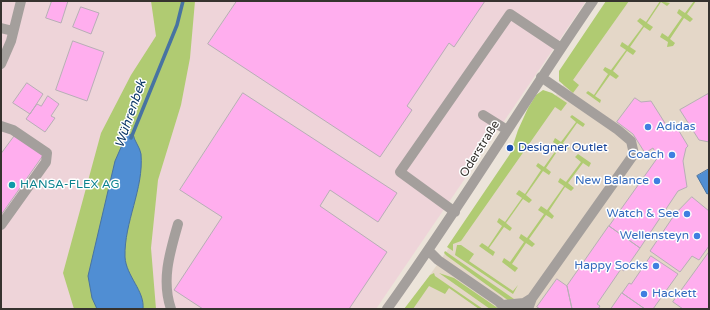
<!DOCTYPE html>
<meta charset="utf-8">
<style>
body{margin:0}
#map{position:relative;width:710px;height:310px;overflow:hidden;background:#ece4da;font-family:"Varela Round",sans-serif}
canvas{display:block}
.frame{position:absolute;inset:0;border:2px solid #36332f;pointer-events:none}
</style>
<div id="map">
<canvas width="710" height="310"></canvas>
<div class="frame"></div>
</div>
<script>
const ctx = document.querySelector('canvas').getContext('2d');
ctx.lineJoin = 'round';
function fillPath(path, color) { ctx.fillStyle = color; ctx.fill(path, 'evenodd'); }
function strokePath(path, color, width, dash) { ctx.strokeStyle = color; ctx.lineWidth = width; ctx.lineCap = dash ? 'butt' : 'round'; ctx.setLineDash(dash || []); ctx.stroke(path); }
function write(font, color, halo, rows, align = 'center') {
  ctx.font = font + ' "Varela Round",sans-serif'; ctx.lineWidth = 3; ctx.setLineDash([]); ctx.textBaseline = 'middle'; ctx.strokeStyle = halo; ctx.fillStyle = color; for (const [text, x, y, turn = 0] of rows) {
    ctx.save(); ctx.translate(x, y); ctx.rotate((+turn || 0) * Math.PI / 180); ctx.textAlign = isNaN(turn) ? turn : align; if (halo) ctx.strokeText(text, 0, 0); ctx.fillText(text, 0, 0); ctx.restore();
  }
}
fillPath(new Path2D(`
 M622 1H709V309H406Z`), '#e4d7c8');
fillPath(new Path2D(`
 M1 1H586L376 309H1Z`), '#eed4d9');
fillPath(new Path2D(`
 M151 1H195L190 58 181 105 158 180 151 248 156 309H74L63 273 101 133 131 75 156 36Z
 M606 1H629L573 80 579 85 573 93 559 81V71Z
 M660 1 670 3 667 6 661 2 647 23 653 27 650 31 644 27 630 47 636 51 633 55 627 51 613 71 619 76 616 79 610 75 595 96 601 100 600 103 586 93 588 91 594 95 608 74 603 70 605 67 611 70 626 50 620 46 622 42 628 46 643 26 637 21 640 18 646 22Z
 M694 1H696L687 14 693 19 690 22 684 18 670 39 675 43 673 46 667 47 668 42 660 37 662 33 668 37 682 17 677 13 679 9 685 13Z
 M543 90 552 93 567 103 561 111 555 107 461 241 453 244V251L447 247 510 154 518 130 528 108 536 95Z
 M572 115 585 124 583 127 577 123 563 143 569 148 566 151 560 147 546 168 551 172 549 175 543 171 526 195 532 200 529 203 523 199 506 223 512 228 510 231 504 227 489 248 495 252 493 256 479 246 482 243 488 247 502 226 497 222 499 218 505 222 522 198 516 194 519 190 525 194 541 170 536 166 538 163 544 167 559 146 553 142 555 138 561 142 576 122 570 117Z
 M578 154 591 163 589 167 583 163 568 183 574 188 571 191 565 187 549 211 554 216 552 219 546 215 529 239 535 244 532 247 526 243 512 264 518 268 515 272 502 262 504 258 510 262 524 242 519 238 521 234 527 238 544 214 538 210 541 206 547 210 564 186 558 182 560 178 566 182 581 162 575 157Z
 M457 245H461L474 254 469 261 513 291 518 285 513 294 455 255Z
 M445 251 514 299 509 301 447 256 444 253Z
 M434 273 435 276 483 309H479L449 288 445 294 429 286 413 309H404L430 275Z
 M439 273 454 278 499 309H490Z`), '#b0cb72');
const water = new Path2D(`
 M133 134C134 141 140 147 141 154 144 189 124 222 125 257 126 276 145 291 143 309H97L92 298 88 276 115 161 126 136Z
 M709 169V193L707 194 697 176Z`);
fillPath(water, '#508ed3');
strokePath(water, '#4873a2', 1);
strokePath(new Path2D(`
 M131 138 177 25 183 1`), '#4873a2', 3.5);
const building = new Path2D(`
 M52 1H68L61 23 46 18Z
 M237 1H485L454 47 449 43 407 106 412 110 380 157 208 44Z
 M81 7 99 13 91 34 73 27Z
 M73 41 104 52 87 101 56 90Z
 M27 83 43 94 30 114 13 103Z
 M243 93 397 193 378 222 330 190 320 206 387 252 349 309H203L174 290 222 217 180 190Z
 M708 94 709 96V142L699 140 680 110Z
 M48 96 59 104 51 116 55 118 45 132 26 119 37 104 41 106Z
 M635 98 641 102 651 101 670 131 676 126 688 146 686 148 683 161 687 187 678 191 640 248 609 226 658 157 653 148 645 153 633 134 617 122Z
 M16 134 44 154 1 215V154Z
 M692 197 709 211V246L699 260 692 256 680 272 650 251 675 214Z
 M609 226 640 248 624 271 621 269 597 304 600 306 598 309H572L567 286Z
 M709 252V309H683L673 302Z
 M651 256 678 274 653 309H645L622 293 629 283 631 284Z
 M557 279 567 286 572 309H540L537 307Z
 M622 293 645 309H611Z`);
fillPath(building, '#ffaeee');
strokePath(building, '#b8aeb6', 1);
strokePath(new Path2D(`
 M1 28 13 31
 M1 64 11 41 21 1
 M483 115 507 130
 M1 126 13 130 47 153 46 162 1 225
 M455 212 400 172 510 14 561 48
 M429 251 438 260 499 302 505 309
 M503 305 524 303 532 298
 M171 309C161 280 170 252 178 224
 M387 309C459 209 523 103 593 1
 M528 309 532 298 634 154 631 141 618 130 541 77`), '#a49f9c', 10);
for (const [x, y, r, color] of [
 [648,127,4,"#3f7fe0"],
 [510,148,4,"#1a4fb4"],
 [672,155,4,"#3f7fe0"],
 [657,181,4,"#3f7fe0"],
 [12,185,4,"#0f9aa8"],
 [687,214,4,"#3f7fe0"],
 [697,236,4,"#3f7fe0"],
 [656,266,4,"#3f7fe0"],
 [644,294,4,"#3f7fe0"]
]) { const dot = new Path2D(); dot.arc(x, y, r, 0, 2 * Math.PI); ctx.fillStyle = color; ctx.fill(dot); strokePath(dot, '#fff', 1.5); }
write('12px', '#366cbe', '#fff', [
 ["Adidas",656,127,"left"],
 ["Coach",664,155],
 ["New Balance",649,181],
 ["Watch & See",679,214],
 ["Wellensteyn",689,236],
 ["Happy Socks",648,266],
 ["Hackett",652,294,"left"]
], 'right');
write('12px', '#164399', '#fff', [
 ["Designer Outlet",518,148]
], 'left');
write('12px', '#36332f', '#fff', [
 ["Oderstraße",480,149,-58]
]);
write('12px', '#0d838f', '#fff', [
 ["HANSA-FLEX AG",20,185]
], 'left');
write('italic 13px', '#113c6a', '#fff', [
 ["Wührenbek",131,114,-71]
]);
</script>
